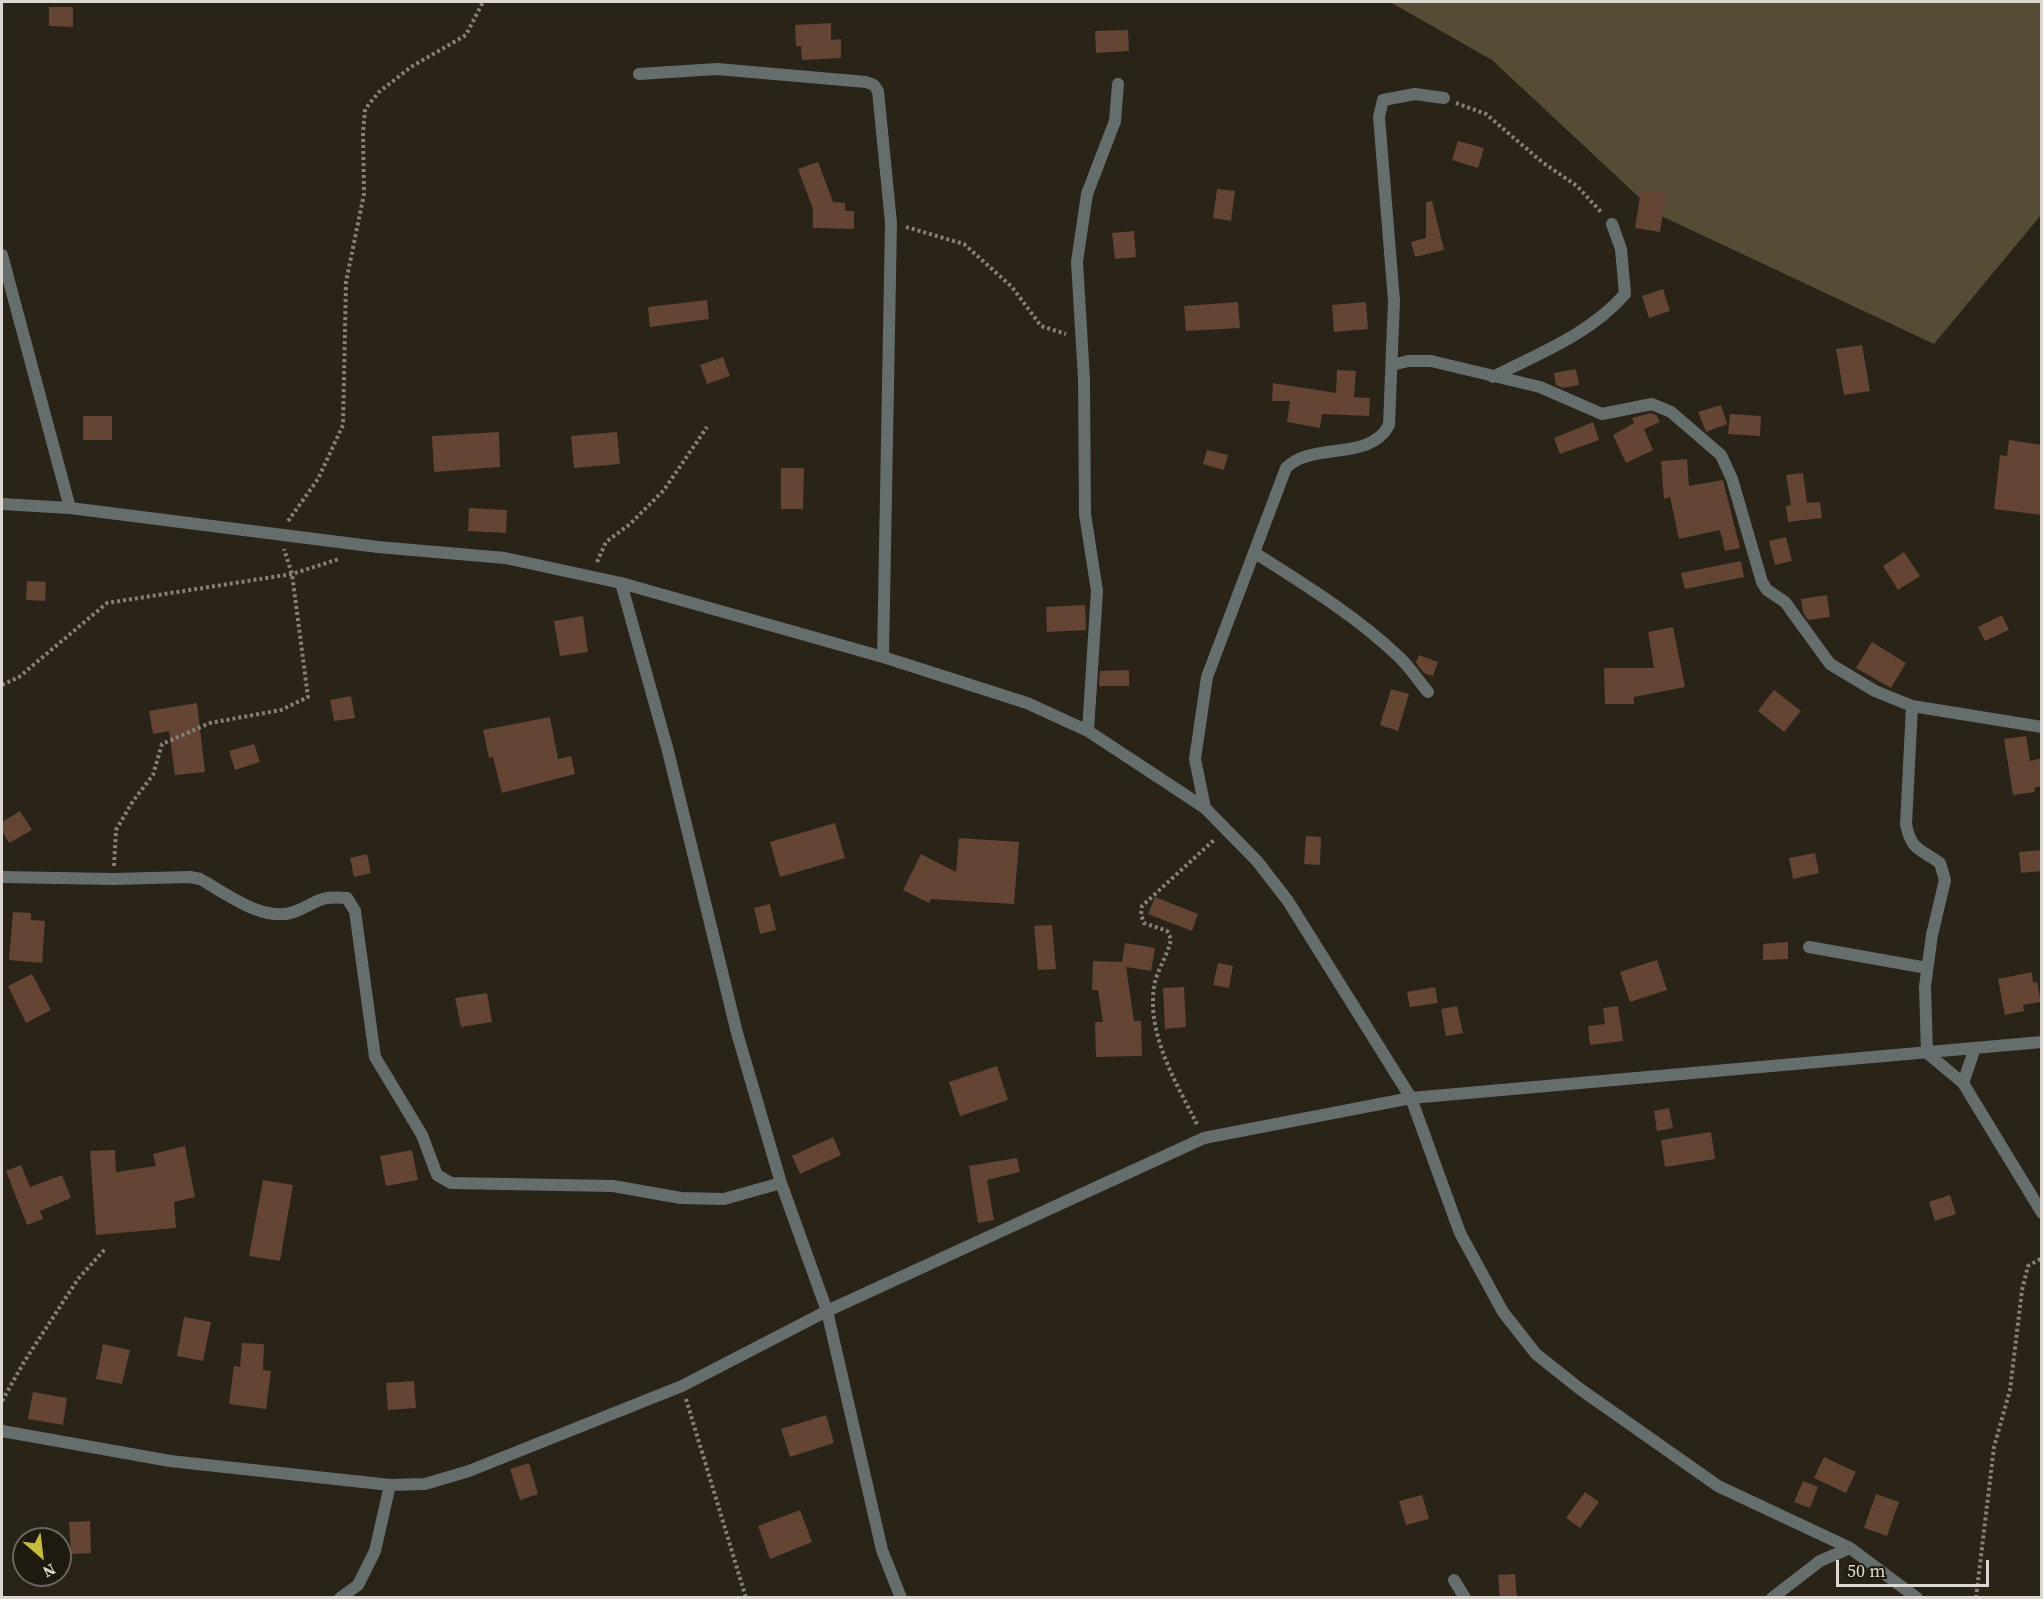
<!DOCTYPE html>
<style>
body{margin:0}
#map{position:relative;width:2043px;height:1599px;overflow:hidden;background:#292318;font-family:"Source Serif 4",serif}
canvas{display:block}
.frame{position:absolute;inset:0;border:3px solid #dcd8d1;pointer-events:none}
.north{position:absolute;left:12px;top:1527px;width:60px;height:60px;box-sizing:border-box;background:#1f1a0f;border:2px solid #6b665d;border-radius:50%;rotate:152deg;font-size:16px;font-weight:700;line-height:24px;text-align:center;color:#dcd8d1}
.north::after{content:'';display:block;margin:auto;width:21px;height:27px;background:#c6bc3c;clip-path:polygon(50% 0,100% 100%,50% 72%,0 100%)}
.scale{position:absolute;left:1836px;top:1560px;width:153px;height:27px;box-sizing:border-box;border:3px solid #dcd8d1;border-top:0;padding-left:8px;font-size:18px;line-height:21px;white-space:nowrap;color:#dcd8d1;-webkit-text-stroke:4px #1f1a0f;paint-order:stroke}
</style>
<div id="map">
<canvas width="2043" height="1599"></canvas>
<div class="frame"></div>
<div class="north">N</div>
<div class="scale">50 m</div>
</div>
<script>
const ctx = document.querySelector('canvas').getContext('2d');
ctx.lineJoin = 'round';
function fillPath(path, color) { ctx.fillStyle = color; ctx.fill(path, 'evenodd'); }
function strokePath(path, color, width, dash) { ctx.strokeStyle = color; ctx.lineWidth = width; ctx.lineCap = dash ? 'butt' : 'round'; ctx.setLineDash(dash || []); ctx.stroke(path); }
fillPath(new Path2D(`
 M1390 2H2041V215L1934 344 1657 214 1492 60Z`), '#564b35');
fillPath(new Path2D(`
 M49 7H73V27L49 26Z
 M831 23V40L841 39V58L802 60 801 46H796L795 25Z
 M1128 30 1129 51 1096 53 1095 31Z
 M1458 141 1484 148 1478 168 1452 160Z
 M818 162 833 202 845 203V211H854V229L813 228V209L798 169Z
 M1217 189 1235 191 1231 221 1213 218Z
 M1641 190 1666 194 1660 232 1635 228Z
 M1432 201 1444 250 1415 257 1411 242 1426 238V202Z
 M1134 231 1136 257 1115 259 1112 233Z
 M1663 289 1670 311 1649 318 1642 296Z
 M707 300 709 319 650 327 648 307Z
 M1238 302 1240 328 1186 331 1184 306Z
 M1366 302 1368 329 1334 332 1332 305Z
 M1862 345 1870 391 1844 395 1836 349Z
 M723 357 730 376 707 384 700 365Z
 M1576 369 1579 385 1563 388 1556 385 1554 373Z
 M1337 370 1356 371 1354 397 1370 398 1369 416 1322 414 1320 428 1287 422 1290 401H1272L1273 383 1336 393Z
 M1721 405 1727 424 1706 432 1698 412Z
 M1651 413 1656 415 1660 422 1644 429 1653 450 1626 463 1613 435 1634 423 1632 418Z
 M1730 414 1761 416 1760 436 1728 434Z
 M83 416H112V440H83Z
 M1593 422 1599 440 1560 454 1554 438Z
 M499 432 500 467 434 472 432 436Z
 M617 432 620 464 574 468 571 436Z
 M2009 440 2042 445V515L1994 509 2000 455 2007 456Z
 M1207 450 1228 455 1224 470 1203 464Z
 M1687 459 1689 486 1723 480 1740 548 1725 551 1720 530 1679 539 1670 497 1664 499 1661 461Z
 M781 468H804L803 509H781Z
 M1803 473 1807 503 1820 502 1822 518 1788 522 1786 506 1791 505 1786 475Z
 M469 508 507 510 506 533 468 531Z
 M1786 537 1792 561 1775 565 1769 541Z
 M1904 552 1920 576 1898 590 1883 566Z
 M1741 561 1744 577 1685 589 1681 573Z
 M27 581 46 582 45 601 26 600Z
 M1827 595 1830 617 1808 620 1803 612 1801 599Z
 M1085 605 1086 630 1047 632 1046 607Z
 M2002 615 2009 630 1985 641 1978 627Z
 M583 616 588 652 560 656 554 621Z
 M1673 627 1685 687 1634 697V704H1605L1604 668H1654L1648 632Z
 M1872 642 1906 663 1891 688 1856 668Z
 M1419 655 1438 662 1433 676 1424 673 1416 663Z
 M1129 670V686H1099L1100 671Z
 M1391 689 1409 694 1398 731 1380 725Z
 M1774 690 1801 711 1784 732 1758 711Z
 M351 696 355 718 334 721 330 700Z
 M197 703 205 772 175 775 169 731 153 734 149 711Z
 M550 717 558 759 571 756 575 774 502 793 493 757 489 758 483 730Z
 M2026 736 2030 761 2042 758V786L2034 788 2035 792 2013 795 2004 739Z
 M254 744 260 762 235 770 229 751Z
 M20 811 32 830 9 843 2 831V822Z
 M835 823 845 858 780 877 770 842Z
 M1306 836 1321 837 1320 865 1304 864Z
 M959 838 1019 842 1014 904 931 899 929 903 903 890 921 854 956 872Z
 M2042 850V871L2021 873 2019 852Z
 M1815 853 1819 873 1793 879 1789 858Z
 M367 854 371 873 354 877 350 858Z
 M1155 897 1198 914 1192 931 1148 914Z
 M770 904 776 930 760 934 754 908Z
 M13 912 31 913V920L45 921 42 963 9 960Z
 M1052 925 1056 969 1038 970 1034 926Z
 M1788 942V959L1763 960V944Z
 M1125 943 1155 948 1151 971 1126 967 1134 1021H1141L1142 1056 1096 1057 1095 1022H1103L1098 990H1092L1093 961 1122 962Z
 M1657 960 1667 990 1630 1002 1620 972Z
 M1218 963 1233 966 1229 988 1213 985Z
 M2032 972 2033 983 2037 982 2041 1002 2023 1005 2024 1011 2005 1015 1998 979Z
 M32 974 51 1010 26 1023 8 986Z
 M1184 987 1186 1027 1165 1029 1163 988Z
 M1435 987 1438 1003 1410 1007 1407 992Z
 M487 993 492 1022 461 1027 455 998Z
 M1457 1006 1463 1033 1446 1036 1441 1009Z
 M1618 1006 1623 1041 1590 1045 1588 1026 1605 1024 1603 1008Z
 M997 1066 1008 1100 960 1116 949 1082Z
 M1669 1108 1673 1128 1657 1131 1654 1111Z
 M1711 1132 1715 1159 1665 1167 1661 1140Z
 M833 1137 841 1155 800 1174 792 1156Z
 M185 1146 195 1197 174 1202 176 1228 96 1235 90 1151 115 1150 116 1172 156 1166 153 1154Z
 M412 1150 418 1180 386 1186 380 1156Z
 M1017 1158 1020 1172 987 1180 994 1220 978 1223 969 1166Z
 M21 1165 30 1187 62 1175 71 1198 40 1211 43 1219 27 1225 6 1171Z
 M263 1180 293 1185 280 1261 249 1256Z
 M1950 1195 1956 1214 1935 1221 1929 1202Z
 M184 1317 211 1322 203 1361 177 1356Z
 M242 1343 264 1344 263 1370 271 1371 266 1409 229 1404 234 1366 240 1367Z
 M103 1344 130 1350 122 1384 96 1379Z
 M414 1381 416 1408 388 1410 386 1383Z
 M33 1392 67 1398 63 1425 28 1419Z
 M826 1415 834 1443 790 1457 781 1429Z
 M1824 1457 1856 1472 1846 1493 1814 1478Z
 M529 1463 538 1494 520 1500 510 1469Z
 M1803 1481 1818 1487 1810 1508 1794 1502Z
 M1585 1492 1599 1502 1580 1528 1566 1518Z
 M1876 1494 1899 1502 1887 1536 1864 1528Z
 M1422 1495 1429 1519 1406 1525 1399 1501Z
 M800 1510 812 1542 770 1559 758 1526Z
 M90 1521 91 1553 71 1554 69 1522Z
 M1515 1574 1517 1598H1500L1498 1575Z`), '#644432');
strokePath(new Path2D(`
 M1456 103 1486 114 1542 162 1577 186 1602 213
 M906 227 964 244 1012 287 1041 326 1066 334
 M288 521 318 479 343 425 346 282 364 194 363 133 365 109 379 92 411 67 466 35 483 2
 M597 562 606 542 630 524 664 490 707 427
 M2 685 19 677 107 603 292 574 339 559
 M114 866 116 830 133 801 153 775 162 744 210 723 281 710 308 697 292 574 284 549
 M1197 1124C1176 1083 1147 1035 1154 987 1156 971 1168 956 1171 939L1167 931 1144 923 1141 915 1142 906 1215 839
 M686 1399 746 1598
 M2 1401 24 1362 78 1279 106 1248
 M1976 1598 1994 1447 2010 1390 2022 1290 2028 1266 2042 1258`), '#868178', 4, [3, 3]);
strokePath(new Path2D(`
 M639 74 717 69 866 82 874 85 878 91 891 223 883 657
 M2 255 70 508
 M1392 365 1408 361H1431L1540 387 1602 414 1652 404 1671 412 1721 455 1732 479 1762 582 1767 590 1785 602 1830 664 1875 691 1912 706 2042 727
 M1493 377C1540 353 1590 334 1625 294L1621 249 1612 224
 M2 504 70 508 378 547 505 558 621 583 883 657 1027 703 1088 731 1205 808 1257 861 1288 901 1411 1098 1460 1233 1503 1312 1536 1354 1580 1389 1718 1486 1850 1548 1917 1598
 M1255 553C1304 584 1356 616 1398 656 1409 666 1418 680 1428 692
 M621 583 668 751 737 1033 781 1183 827 1311 882 1550 901 1598
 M1912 706 1906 824C1911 851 1921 849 1940 863L1945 880 1932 935 1925 986 1927 1053 1963 1083 2042 1213
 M1088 731 1097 591 1085 514 1084 379 1077 262 1087 194 1115 121 1118 84
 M1205 808 1195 759 1207 677 1286 468C1313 441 1370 462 1389 425L1394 301 1379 117 1383 100 1415 94 1444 98
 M2 877 113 879 190 877 200 879C226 893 263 923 294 912 318 903 318 895 347 898L355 911 375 1057 422 1135 437 1175 451 1183 613 1186 681 1198 724 1199 781 1183
 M1809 947 1927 968
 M1963 1083 1975 1048
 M2 1431 170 1461 390 1485 425 1484 469 1471 682 1386 827 1311 1204 1138 1411 1098 2042 1042
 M1454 1580 1465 1598
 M340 1598 358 1585 375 1551 390 1485
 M1772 1598 1820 1561 1850 1548`), '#666e6d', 12);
</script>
